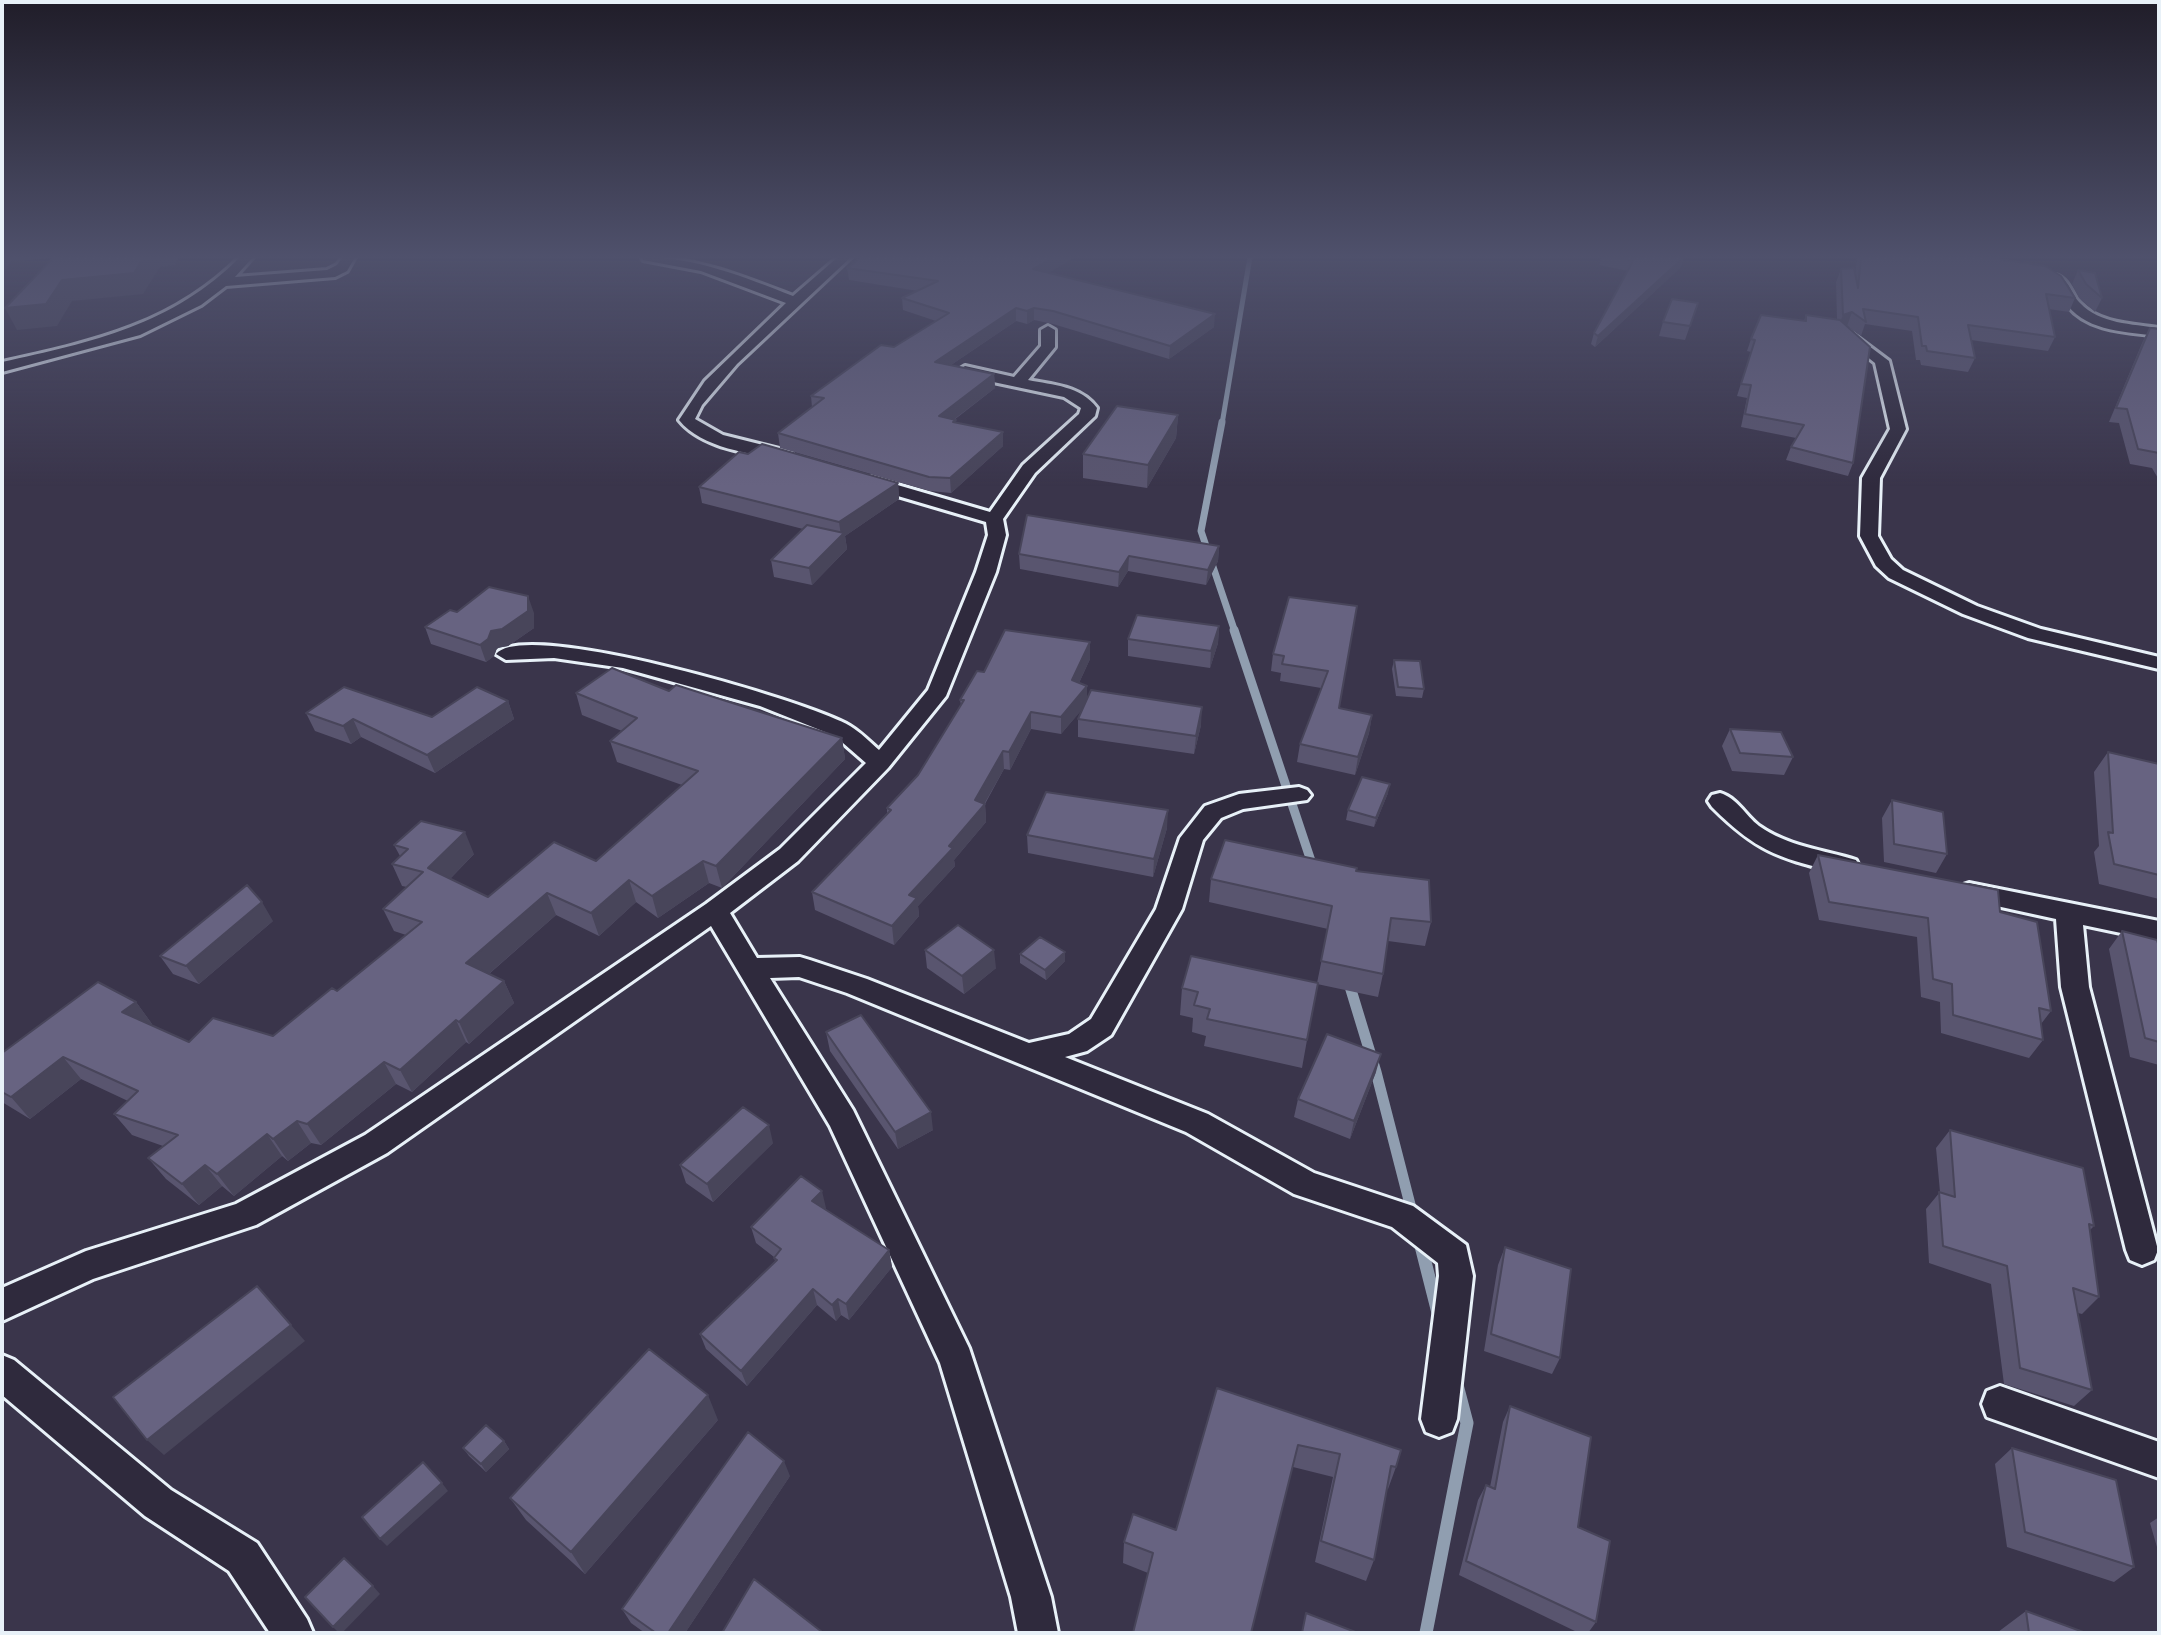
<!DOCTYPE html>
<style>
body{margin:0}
#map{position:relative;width:2161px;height:1635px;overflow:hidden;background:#3a354b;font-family:Mynerve,sans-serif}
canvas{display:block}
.frame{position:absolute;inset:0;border:4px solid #e8f1f8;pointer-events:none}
</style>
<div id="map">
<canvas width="2161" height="1635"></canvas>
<div class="frame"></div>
</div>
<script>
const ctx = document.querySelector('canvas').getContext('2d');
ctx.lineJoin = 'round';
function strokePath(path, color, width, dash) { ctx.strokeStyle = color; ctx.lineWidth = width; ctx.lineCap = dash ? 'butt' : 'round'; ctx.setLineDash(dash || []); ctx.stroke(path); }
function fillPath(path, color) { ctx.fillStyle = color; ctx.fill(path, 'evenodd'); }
strokePath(new Path2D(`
 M1222 424 1250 257`), '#909eb0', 5);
strokePath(new Path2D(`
 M1222 422 1201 531 1235 632`), '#909eb0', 7);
strokePath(new Path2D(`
 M1234 630 1314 870`), '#909eb0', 9);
strokePath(new Path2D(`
 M1348 980 1376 1072 1413 1216`), '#909eb0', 11);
strokePath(new Path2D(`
 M1420 1242 1438 1313
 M1426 1633 1467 1423 1457 1385`), '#909eb0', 13);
const minor = new Path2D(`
 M240 257H253L235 277 327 270 337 265 343 257H355L347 271 335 277 226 286 201 305 140 335 2 372V362C92 342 173 325 240 257Z
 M642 257C696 257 744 277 793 296L838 257H851L737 364 702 405 695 419 723 435 791 452 793 456 791 460 785 461C751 453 702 449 679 420L705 381 786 303 701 271 643 260Z
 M2056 275C2070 280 2071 294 2080 303 2100 324 2132 324 2159 328V336C2128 332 2089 332 2068 306 2061 297 2057 287 2049 279Z
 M1048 326 1055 330V347L1028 380C1053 385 1081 386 1097 408L1095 416 1035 473 1003 519 1006 535 996 572 946 696 888 768 798 861 730 913 757 958 800 957 810 960 867 979 1029 1043 1069 1034 1091 1019 1156 909 1180 838 1205 806 1239 794 1299 787 1307 790 1311 795 1307 800 1243 809 1221 818 1203 840 1182 909 1111 1035 1087 1051 1065 1057 1208 1114 1314 1173 1413 1206 1466 1245 1473 1276 1457 1419 1452 1432 1439 1437 1426 1432 1421 1419 1439 1276 1438 1263 1392 1227 1294 1194 1186 1132 847 993 799 977 770 978 853 1110 969 1348 1051 1597 1058 1633H1018L1011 1597 940 1363 830 1126 711 926 387 1153 256 1225 93 1279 2 1321V1288L86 1251 236 1204 365 1135 706 904 780 849 866 763 835 736 760 706 623 668 554 658 506 660 496 654C526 618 808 701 850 726 860 732 870 742 879 750L928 690 976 572 988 535 986 522 864 486 861 482 870 477 990 512 1023 465 1079 414 1081 408 1064 397 965 376 957 371 965 366 1014 377 1041 346V330Z
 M1845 328 1889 361 1906 429 1880 478 1878 536 1891 559 1903 570 1977 606 2041 629 2159 657V669L2028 638 1963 614 1889 578 1876 566 1860 536 1862 478 1890 429 1875 363 1840 335 1838 332Z
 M1720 793C1737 798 1745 815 1759 826 1787 846 1823 850 1856 860L1859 866 1856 872 1847 875C1782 858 1761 856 1712 807L1708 801 1712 795Z
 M1969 883 2159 921V941L2083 925 2089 987 2158 1250 2154 1260 2142 1265 2130 1260 2126 1250 2061 987 2056 919 1960 898 1956 892 1960 886Z
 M2 1355 14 1360 171 1490 257 1543 307 1619 313 1633H270L229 1571 145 1516 2 1395Z
 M2000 1386 2159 1442V1478L1987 1417 1982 1404 1987 1391Z`);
strokePath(minor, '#e8f1f8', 6);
fillPath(minor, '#2f2a3d');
fillPath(new Path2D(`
 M862 257H1075L1048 273 1214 327 1169 359 1053 324 1034 320 1027 324 1016 321 951 365 994 374 995 388 954 420 956 423 1003 446 951 493 930 491 780 448 778 433 812 407 811 396 894 347 936 321 903 310 902 298 918 291 849 280 847 268Z
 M1601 257H1684L1681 267 1595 347 1591 344 1594 333 1628 271 1599 265Z
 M1857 257H1985L2075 298 2069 312 2049 309 2055 337 2048 351 1971 340 1975 358 1968 372 1921 365 1920 360H1916L1912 331 1865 324 1861 336 1847 326 1853 463 1848 476 1786 460 1791 447 1796 438 1741 427 1747 398 1737 396 1751 352 1747 351 1751 339 1804 321 1806 315 1837 319 1836 282 1841 269 1855 274Z
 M2078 270 2102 298 2095 312 2079 298 2072 284Z
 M1698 303 1685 340 1659 336 1663 322Z
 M2150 328 2159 329V480L2152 468 2130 464 2119 423 2109 422 2143 341Z
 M1178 415 1176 438 1147 488 1083 478V454Z
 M898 483 899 499 845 536 847 549 812 585 774 577 771 560 803 529 702 503 699 487Z
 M1219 546 1218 561 1206 585 1128 571 1118 587 1020 569 1019 554Z
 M1357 606 1339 708 1372 715 1369 733 1355 775 1297 762 1300 744 1321 688 1280 681 1281 673 1271 671 1273 654Z
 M457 612 534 613V628L508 646 497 648 494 656 486 662 431 644 425 627Z
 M1219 626 1218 643 1210 668 1128 656V639Z
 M1090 642V659L1079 683 1087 686V699L1201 725 1194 754 1078 737V719L1083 708 1061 734 1031 729 1010 770 1004 769 985 804 986 822 954 860 955 866 918 906 919 916 894 945 815 910 812 892 887 814V808L918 775 961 705 960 700 984 672Z
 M1394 660 1424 689 1422 698 1396 696 1392 669Z
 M669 691 842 738 845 759 722 888 709 883 658 918 636 902 599 936 556 915 489 974 504 981 514 1003 469 1044 466 1042 412 1092 396 1084 321 1145 311 1143 288 1161 282 1156 234 1196 222 1186 199 1205 166 1179 148 1158 163 1146 132 1135 114 1114 128 1101 81 1079 30 1119 2 1102V1053L136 1002 152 1024 151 1025 189 1042 273 1036 337 991 406 935 394 931 383 909 407 887 402 886 392 864 400 856 394 845 474 854 450 879 488 897 596 861 682 785 617 762 610 741 622 731 582 715 576 693Z
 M508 701 514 719 435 773 361 737 351 744 315 731 306 713 432 717Z
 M1730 729 1793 757 1784 775 1732 771 1722 746Z
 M2108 752 2159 764V899L2099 884 2094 852 2099 846 2094 772Z
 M1388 793 1374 827 1346 820 1348 810Z
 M1892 800 1947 854 1936 873 1884 862 1882 818Z
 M1167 828 1153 877 1028 853 1027 835Z
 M1818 855 2000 912 2051 1011 2041 1024 2043 1040 2029 1058 1941 1033 1940 1002 1921 997 1917 937 1819 920 1809 873Z
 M1356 871 1431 922 1425 946 1388 941 1383 974 1378 997 1317 984 1302 1068 1204 1046 1206 1036 1192 1032 1193 1018 1180 1015 1182 988 1317 983 1328 929 1209 902 1211 879Z
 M273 921 199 984 173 974 160 956Z
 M2122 931 2159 947V1065L2130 1057 2109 949Z
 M925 950 996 968 964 994 927 968Z
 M1020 954 1065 961 1046 980 1020 963Z
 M826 1032 933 1130 898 1149 830 1051Z
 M1376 1072 1350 1139 1294 1117 1298 1099Z
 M1950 1130 2094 1226 2090 1230 2099 1297 2082 1314 2078 1313 2092 1390 2074 1406 2004 1384 1991 1284 1929 1263 1926 1209 1940 1192 1936 1148Z
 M773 1143 713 1202 686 1183 680 1165Z
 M826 1208 825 1209 889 1250 892 1267 849 1320 841 1315 836 1321 817 1305 747 1386 706 1349 700 1334 775 1261 774 1257 756 1243 751 1227Z
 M1505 1247 1560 1358 1552 1374 1484 1351 1498 1265Z
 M1217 1388 1396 1467 1388 1489H1387L1374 1560 1366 1581 1315 1562 1333 1477 1293 1467 1148 1573 1123 1563 1124 1542 1176 1530Z
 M1510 1406 1578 1527 1596 1622 1588 1633H1579L1459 1575 1478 1500 1486 1485 1490 1487 1503 1422Z
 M718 1420 585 1574 526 1520 510 1498Z
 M504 1441 509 1449 486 1472 469 1456 463 1448Z
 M2012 1448 2134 1567 2114 1582 2007 1547 1995 1464Z
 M790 1476 685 1633H645L631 1623 622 1609Z
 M2159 1517V1554L2150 1523Z
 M2026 1611 2086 1633H1998V1632Z`), '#59556f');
fillPath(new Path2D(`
 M2 257H69L12 261 2 274Z
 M144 257H179L175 265 160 267 143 294 72 301 57 326 17 330 5 308 62 280Z
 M1054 257H1075L1033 282V269Z
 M1684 257 1681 267 1595 347 1598 336Z
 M1016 308V321L936 375 935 362Z
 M1034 308V320L1027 324V311Z
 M1852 312 1847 326 1837 329 1843 315Z
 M1215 314 1214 327 1169 359 1170 346Z
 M994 374 995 388 940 430 939 416Z
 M1178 415 1176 438 1147 488 1148 465Z
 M1003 432V446L951 493 950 478Z
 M898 483 899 499 845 536 847 549 812 585 809 568 841 536 839 522Z
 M1219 546 1218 561 1206 585 1208 570Z
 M1129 556 1128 571 1118 587 1119 572Z
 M528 596 534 613V628L508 646 497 648 494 656 486 662 480 645 491 631Z
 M1219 626 1218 643 1210 668 1211 651Z
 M1090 642V659L1072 698V680Z
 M1087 686V704L1061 734V717Z
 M508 701 514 719 435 773 427 755Z
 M1202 707 1201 725 1194 754 1196 736Z
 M1031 712V729L1010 770 1009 752Z
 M1372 715 1369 733 1355 775 1358 757Z
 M353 719 361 737 351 744 343 726Z
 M842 738 845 759 722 888 716 866Z
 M1003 751 1004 769 983 806 985 804 986 822 954 860 955 866 918 906 919 916 894 945 892 926 909 895 949 846Z
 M1390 784 1388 793 1374 827 1376 818Z
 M1168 810 1167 828 1153 877 1154 859Z
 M465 832 474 854 438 891 428 868Z
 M703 861 709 883 658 918 652 896Z
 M629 880 636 902 599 936 591 913Z
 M547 893 556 915 476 985 466 963Z
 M262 902 273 921 199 984 186 966Z
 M994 950 996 968 964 994 962 976Z
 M1065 952V961L1046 980 1045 970Z
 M504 981 514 1003 469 1044 459 1022Z
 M136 1002 152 1024 139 1035 122 1012Z
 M456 1020 466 1042 412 1092 400 1070Z
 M1381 1054 1376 1072 1350 1139 1354 1121Z
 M63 1057 81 1079 30 1119 11 1097Z
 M384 1062 396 1084 321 1145 307 1124Z
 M931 1112 933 1130 898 1149 895 1132Z
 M297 1121 311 1143 288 1161 273 1139Z
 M769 1125 773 1143 713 1202 707 1184Z
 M267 1134 282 1156 234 1196 217 1174Z
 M205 1165 222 1186 199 1205 182 1184Z
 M822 1191 826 1208 816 1217 812 1201Z
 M889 1250 892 1267 849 1320 846 1304Z
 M813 1289 817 1305 747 1386 741 1371Z
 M838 1299 841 1315 836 1321 832 1305Z
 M291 1325 305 1341 164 1455 147 1440Z
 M708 1395 718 1420 585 1574 571 1552Z
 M504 1441 509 1449 486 1472 481 1464Z
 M784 1461 790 1476 685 1633H668Z
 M442 1483 448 1491 387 1546 380 1539Z
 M373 1586 380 1594 342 1633H339L333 1627Z`), '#48455a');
const building = new Path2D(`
 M54 257H144L134 273 62 280 46 304 5 308Z
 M862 257H1054L1033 269 1215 314 1170 346 1053 311 1034 308 1027 311 1016 308 935 362 994 374 939 416 956 420 953 422 1003 432 950 478 929 477 778 433 824 398 811 396 881 345 894 347 949 313 902 298 938 281 847 268Z
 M1613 257H1684L1598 336 1594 333 1633 261Z
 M1861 257H1985L2045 266 2061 276 2075 298 2046 294 2055 337 1968 325 1975 358 1927 351 1926 346H1922L1918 317 1863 309 1866 322 1852 312 1843 315 1841 269 1854 268 1858 288Z
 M2078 270 2095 273 2102 298 2086 284Z
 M1672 299 1698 303 1690 326 1663 322Z
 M1761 315 1806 321V315L1840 320 1870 347 1853 463 1791 447 1804 425 1745 414 1751 385 1741 384 1755 340 1751 339Z
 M2150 328 2159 329V453L2138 449 2127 409 2116 408Z
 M1117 406 1178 415 1148 465 1083 454Z
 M762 444 898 483 839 522 699 487 739 452 748 454Z
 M1027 515 1219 546 1208 570 1129 556 1119 572 1019 554Z
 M807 525 844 533 809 568 771 560Z
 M489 587 528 596V611L502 629 491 631 488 639 480 645 425 627 450 610 457 612Z
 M1289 597 1357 606 1339 708 1372 715 1358 757 1300 744 1328 671 1282 664 1284 656 1273 654Z
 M1137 615 1219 626 1211 651 1128 639Z
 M1005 630 1090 642 1072 680 1087 686 1061 717 1031 712 1009 752 1003 751 975 800 985 804 949 846 953 848 909 895 917 898 892 926 812 892 891 810 887 808 918 775 964 700H960L977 671 984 672Z
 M1394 660 1420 661 1424 689 1398 687Z
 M612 668 669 691 676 685 842 738 716 866 703 861 652 896 629 880 591 913 547 893 466 963 504 981 459 1022 456 1020 400 1070 384 1062 307 1124 297 1121 273 1139 267 1134 217 1174 205 1165 182 1184 148 1158 178 1135 114 1114 138 1091 63 1057 11 1097 2 1092V1053L98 982 136 1002 122 1012 189 1042 213 1018 273 1036 332 988 337 991 422 922 383 909 423 872 392 864 408 849 394 845 421 821 465 832 428 868 488 897 554 842 596 861 698 771 610 741 637 718 576 693Z
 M344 687 432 717 477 687 508 701 427 755 353 719 343 726 306 713Z
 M1091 690 1202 707 1196 736 1078 719Z
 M1730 729 1781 732 1793 757 1740 753Z
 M2108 752 2159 764V875L2114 864 2108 832 2113 833Z
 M1362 777 1390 784 1376 818 1348 810Z
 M1046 792 1168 810 1154 859 1027 835Z
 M1892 800 1943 812 1947 854 1894 844Z
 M1225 840 1357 868 1356 871 1429 880 1431 922 1391 918 1383 974 1321 961 1332 906 1211 879Z
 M1818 855 1998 890 2000 912 2037 922 2051 1011 2039 1008 2043 1040 1953 1015 1952 984 1933 979 1928 918 1829 902Z
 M247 885 262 902 186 966 160 956Z
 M958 925 994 950 962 976 925 950Z
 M2122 931 2157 940 2159 947V1042L2145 1038Z
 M1040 937 1065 952 1045 970 1020 954Z
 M1191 956 1318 983 1307 1040 1207 1019 1210 1009 1194 1005 1198 992 1182 988Z
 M861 1015 931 1112 895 1132 826 1032Z
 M1327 1034 1381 1054 1354 1121 1298 1099Z
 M743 1107 769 1125 707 1184 680 1165Z
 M1950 1130 2083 1168 2094 1226 2089 1224 2099 1297 2073 1288 2092 1390 2020 1368 2007 1266 1943 1246 1939 1192 1955 1197Z
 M801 1176 822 1191 812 1201 889 1250 846 1304 838 1299 832 1305 813 1289 741 1371 700 1334 777 1260 774 1258 781 1249 751 1227Z
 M1505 1247 1571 1269 1560 1358 1491 1334Z
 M257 1286 291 1325 147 1440 113 1397Z
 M649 1349 708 1395 571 1552 510 1498Z
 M1217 1388 1401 1450 1396 1467 1391 1466 1374 1560 1321 1541 1340 1454 1298 1445 1251 1633H1133L1153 1553 1124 1542 1133 1514 1176 1530Z
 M1510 1406 1591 1437 1578 1527 1610 1541 1596 1622 1466 1561 1486 1485 1495 1489Z
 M486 1425 504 1441 481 1464 463 1448Z
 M748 1432 784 1461 668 1633H656L622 1609Z
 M2012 1448 2116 1480 2134 1567 2025 1532Z
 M423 1462 442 1483 380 1539 362 1517Z
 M344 1558 373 1586 333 1627 305 1597Z
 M754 1579 822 1632V1633H722Z
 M2026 1611 2086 1633H2029Z
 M1306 1613 1358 1633H1302Z`);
fillPath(building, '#676381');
strokePath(building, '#48455a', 2);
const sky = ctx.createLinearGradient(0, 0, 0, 486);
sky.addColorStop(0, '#201d29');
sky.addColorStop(0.53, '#4f516c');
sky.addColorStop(1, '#4f516c00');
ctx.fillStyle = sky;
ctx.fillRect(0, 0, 2161, 486);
</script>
